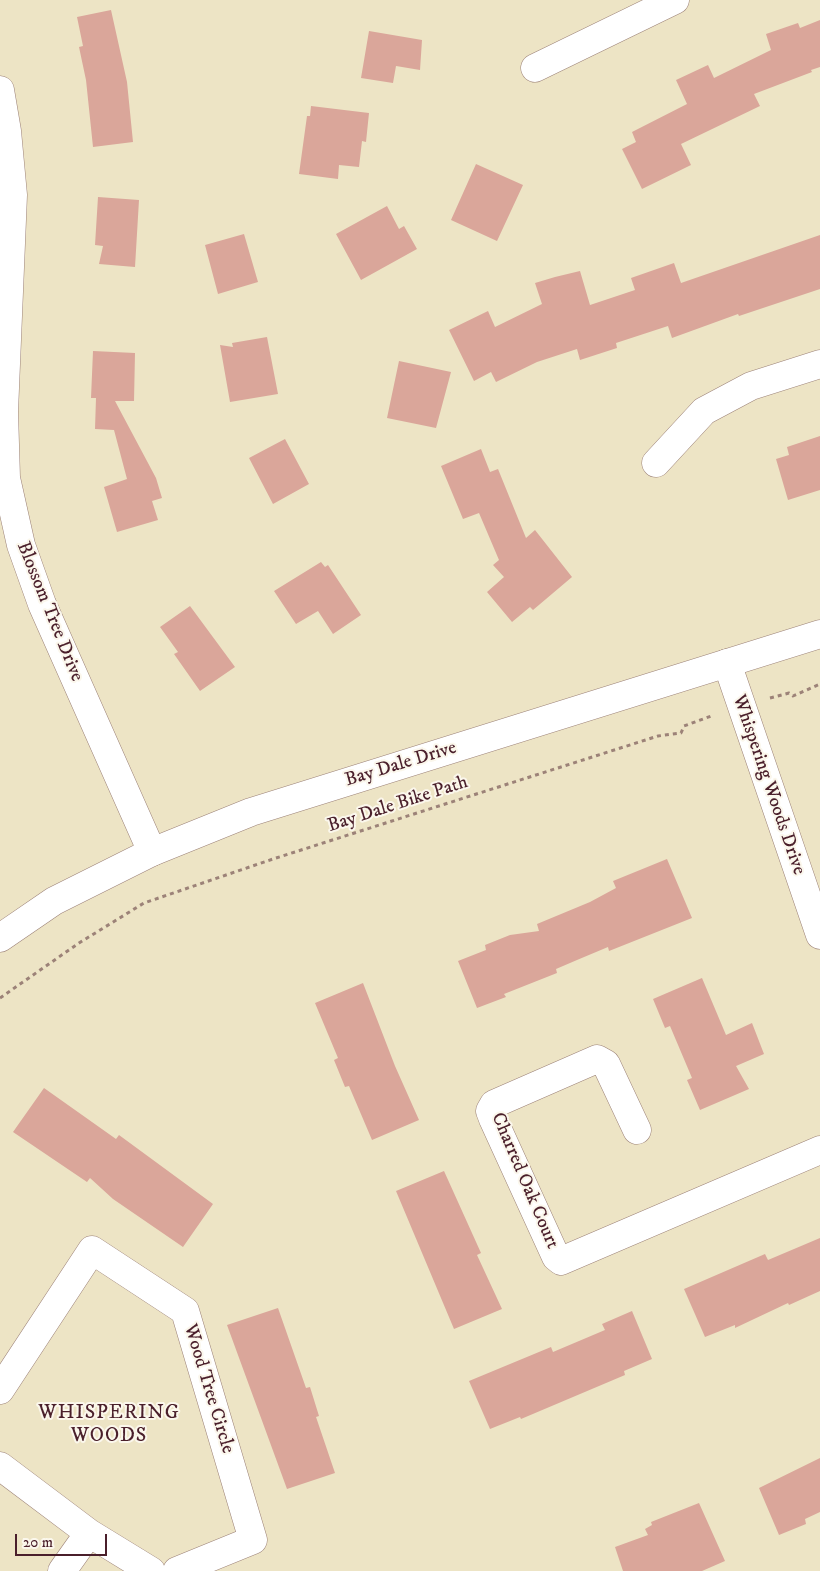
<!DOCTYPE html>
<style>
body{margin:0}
#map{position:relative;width:820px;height:1571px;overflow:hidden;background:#ede4c5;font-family:"IM FELL DW Pica",serif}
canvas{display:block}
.scale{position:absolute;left:15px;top:1534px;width:92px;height:22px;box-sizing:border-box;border:2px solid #4a1f2b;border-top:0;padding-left:6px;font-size:15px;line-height:18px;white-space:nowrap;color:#4a1f2b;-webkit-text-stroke:4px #fbf7ec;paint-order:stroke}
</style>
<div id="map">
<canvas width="820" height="1571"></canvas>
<div class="scale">20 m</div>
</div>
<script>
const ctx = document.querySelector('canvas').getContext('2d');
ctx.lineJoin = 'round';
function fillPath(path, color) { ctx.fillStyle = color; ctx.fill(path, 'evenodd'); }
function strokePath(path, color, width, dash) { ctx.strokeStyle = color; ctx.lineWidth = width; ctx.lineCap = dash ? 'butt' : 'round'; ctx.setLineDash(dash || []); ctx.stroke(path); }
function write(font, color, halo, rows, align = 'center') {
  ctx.font = font + ' "IM FELL DW Pica",serif'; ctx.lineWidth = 4; ctx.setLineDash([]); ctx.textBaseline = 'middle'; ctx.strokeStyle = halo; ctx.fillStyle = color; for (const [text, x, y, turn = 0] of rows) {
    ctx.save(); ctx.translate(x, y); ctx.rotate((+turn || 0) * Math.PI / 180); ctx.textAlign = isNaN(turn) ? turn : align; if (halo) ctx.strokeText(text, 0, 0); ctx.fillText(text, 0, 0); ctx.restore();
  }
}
fillPath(new Path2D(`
 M111 10 127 82 133 142 93 147 86 80 79 47 83 46 77 17Z
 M820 20V67L811 70 812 72 754 94 760 106 681 144 691 165 642 189 622 149 636 142 632 132 687 104 676 80 708 65 714 78 771 50 766 34 798 23 800 28Z
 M369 31 422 40 420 70 396 66 393 83 361 78Z
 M311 106 369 113 366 142 362 141 359 167 339 165 338 179 299 174 307 116H310Z
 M476 164 523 185 497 241 451 220Z
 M98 197 139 200 135 267 99 264 103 246 95 245Z
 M387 206 399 229 404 226 417 249 361 280 336 234Z
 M244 234 258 282 218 294 205 245Z
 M820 235V289L739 316 738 314 672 338 668 326 616 343 617 348 580 360 577 349 537 362 496 382 491 372 474 381 449 330 488 311 495 327 542 304 535 283 555 277 580 271 590 305 635 290 631 278 674 263 681 283Z
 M267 337 278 394 230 402 220 345 233 347 232 343Z
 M93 351 135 353 134 401H115L156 478 162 498 152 501 158 520 117 532 104 487 127 479 114 430 95 429 96 398H91Z
 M399 361 451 372 436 428 387 418Z
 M820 436V490L788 500 776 459 789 455 787 447Z
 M285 439 309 484 273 504 249 458Z
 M481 449 490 472 498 469 526 538 535 530 572 577 533 610 530 607 512 622 487 592 504 577 493 565 499 560 479 513 463 519 441 466Z
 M321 562 325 567 328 565 361 615 333 634 318 611 296 624 274 591Z
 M190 606 235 667 200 691 174 654 178 652 160 627Z
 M667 859 692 918 609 951 608 947 577 960 556 969 557 973 504 994 506 997 477 1008 458 961 486 950 485 945 510 935 539 931 537 924 590 902 616 888 613 881Z
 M702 978 726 1035 752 1023 764 1054 736 1066 749 1089 700 1110 687 1080 692 1078 670 1026 665 1028 653 999Z
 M363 983 395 1066 419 1120 372 1140 349 1086 345 1087 334 1060 338 1058 315 1003Z
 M44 1088 116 1139 119 1135 213 1204 183 1247 113 1199 90 1178 87 1182 13 1132Z
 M444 1171 481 1253 477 1255 502 1309 454 1329 396 1191Z
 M820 1238V1291L789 1305 788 1303 735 1328V1325L705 1337 684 1289 765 1254 768 1260Z
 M278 1308 306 1388 310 1387 319 1416 316 1417 335 1473 287 1489 227 1325Z
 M632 1311 652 1359 624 1371 625 1375 521 1419 520 1417 490 1429 469 1381 551 1347 553 1352 605 1330 602 1324Z
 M820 1458V1512L805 1519 806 1524 779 1535 759 1488Z
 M699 1503 725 1561 702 1571H623L615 1547 648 1535 645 1529 652 1525 651 1522Z`), '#daa69a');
const minor = new Path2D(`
 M535 68 675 0
 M0 90 7 131 13 195 4 412 6 478 21 545 42 604 152 852
 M656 463 704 411 751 386 820 364
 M727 663 820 935
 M637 1130 606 1064 597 1059 494 1104 490 1111 493 1119 556 1257 561 1261 820 1150
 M0 1390 92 1250 185 1311 253 1540 177 1571
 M0 1466 89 1533 151 1571
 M62 1571 89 1533`);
const tertiary = new Path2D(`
 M0 938 54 901 152 852 251 812 820 634`);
strokePath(minor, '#9c8278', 29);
strokePath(tertiary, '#9c8278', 29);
strokePath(new Path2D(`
 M770 698 789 693 793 696 820 684
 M0 998 79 943 144 903 273 859 658 736 681 733 684 726 714 715`), '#9c8278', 3, [4, 4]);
strokePath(minor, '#fff', 28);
strokePath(tertiary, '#fff', 28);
write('19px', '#4a1f2b', '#fbf7ec', [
 ["Blossom Tree Drive",49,612,68],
 ["Bay Dale Drive",401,765,-17],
 ["Whispering Woods Drive",768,785,71],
 ["Bay Dale Bike Path",398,805,-18],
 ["Charred Oak Court",524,1181,67],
 ["Wood Tree Circle",208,1389,73]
]);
ctx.letterSpacing = '1px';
write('20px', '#4a1f2b', '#fbf7ec', [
 ["WHISPERING",109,1414],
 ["WOODS",109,1437]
]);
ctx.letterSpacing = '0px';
</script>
